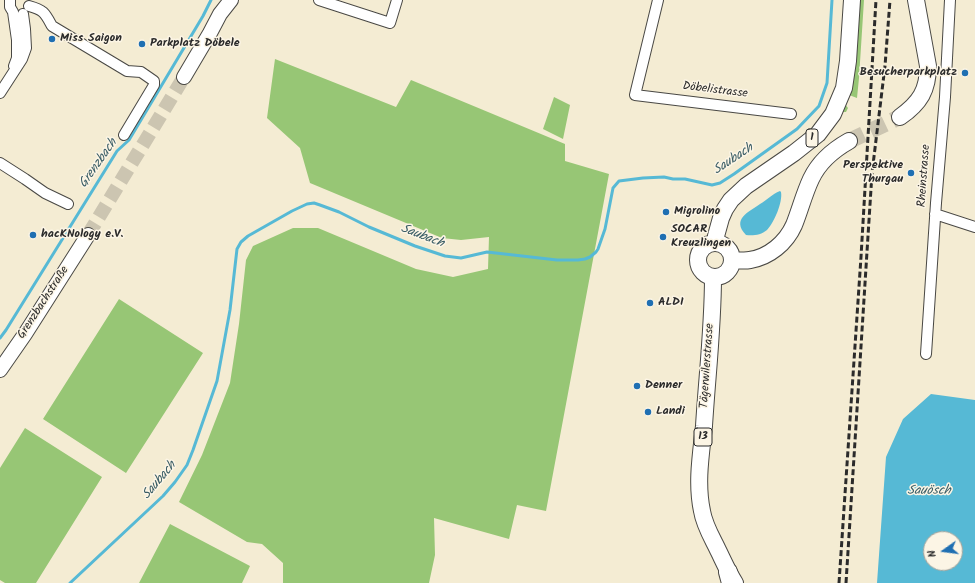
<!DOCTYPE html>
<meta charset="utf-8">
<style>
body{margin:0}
#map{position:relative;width:975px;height:583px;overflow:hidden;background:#f4ecd3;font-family:Kalam,sans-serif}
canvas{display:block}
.north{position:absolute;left:923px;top:531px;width:40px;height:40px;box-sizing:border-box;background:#fcf5e5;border:1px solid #a8a49b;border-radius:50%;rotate:256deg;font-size:11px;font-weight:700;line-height:16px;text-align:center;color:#2b2b2b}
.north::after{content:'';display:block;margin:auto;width:14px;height:18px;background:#1f6fb2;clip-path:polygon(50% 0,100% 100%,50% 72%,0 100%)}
</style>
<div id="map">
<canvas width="975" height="583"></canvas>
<div class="north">N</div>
</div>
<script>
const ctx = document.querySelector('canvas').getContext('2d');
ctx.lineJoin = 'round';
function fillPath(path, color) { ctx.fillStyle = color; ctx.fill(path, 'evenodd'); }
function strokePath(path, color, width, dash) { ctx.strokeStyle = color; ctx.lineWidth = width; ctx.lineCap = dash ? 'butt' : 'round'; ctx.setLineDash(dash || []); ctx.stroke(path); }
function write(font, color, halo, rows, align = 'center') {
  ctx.font = font + ' Kalam,sans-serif'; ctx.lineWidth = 3; ctx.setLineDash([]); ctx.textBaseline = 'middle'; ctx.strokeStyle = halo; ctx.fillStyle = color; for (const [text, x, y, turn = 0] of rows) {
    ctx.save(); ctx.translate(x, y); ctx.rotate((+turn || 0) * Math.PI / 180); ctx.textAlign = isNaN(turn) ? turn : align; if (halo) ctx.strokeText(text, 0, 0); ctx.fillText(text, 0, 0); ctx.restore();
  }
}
fillPath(new Path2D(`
 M857 0H864L859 78 857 98 849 95 845 104 848 108 846 112H842Z
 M275 59 396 107 411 80 565 144V161L609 174 546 511 517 505 509 539 434 518 435 555 429 583H283V563L262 544 247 542 179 502 202 455 230 383 239 324 246 260 253 246 293 228H318L416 269 453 277 488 269 489 237 461 240 442 238 310 183 300 148 267 118Z
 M554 97 570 105 563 139 543 129Z
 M119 299 203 353 126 473 43 419Z
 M25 428 102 477 36 583H5L0 580V468Z
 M170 524 250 566 242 583H139Z`), '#97c675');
fillPath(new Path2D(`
 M780 191 781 192C783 202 774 223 767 230 761 235 753 236 746 235 731 219 749 212 760 204 767 200 772 194 780 191Z
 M931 394 975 400V583H877L886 457 903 419ZM931 539H955V563H931Z`), '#56b9d5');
strokePath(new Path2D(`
 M0 338 6 330 117 151 129 140 203 16 211 0
 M70 583 163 496 175 482 187 465 193 450 217 381 230 310 237 249 241 242 248 236 292 211 307 204 314 203 320 205 339 212 369 227 415 246 445 256 461 258 487 252 557 260H578L585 259 590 257 596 252 598 249 605 229 613 188 619 181 643 178 664 177 673 179H685L712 185 720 183 734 174 797 129 819 106 827 83 832 0`), '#56b9d5', 3);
strokePath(new Path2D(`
 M88 235 184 77`), '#ccc5b1', 14, [14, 7]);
strokePath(new Path2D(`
 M849 141 900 117`), '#ccc5b1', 16, [16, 8]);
const street = new Path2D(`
 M10 0V7L13 12 17 40V58L14 66
 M319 0 390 23 397 0
 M658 0 635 95 791 114
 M29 6C44 10 45 13 52 26L127 71 141 72 154 81V85L124 135
 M0 93 22 59 26 48 25 29 23 14
 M0 163 25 179 45 193 68 204
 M935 214 975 227
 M926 354 936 203 945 97 950 0`);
const secondary = new Path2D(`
 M184 77 210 33 220 14 231 0
 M0 370 25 334 88 235`);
const primary = new Path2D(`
 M900 117C920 103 928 90 928 66L916 0
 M715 243 716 236 721 218 725 209 731 200 746 186 794 153 818 134 833 114 844 88 848 61 852 0
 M698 260a17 17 0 1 1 34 0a17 17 0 1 1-34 0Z
 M732 260C738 260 744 261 750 260 769 257 786 243 794 225 800 210 804 194 811 179 819 162 833 150 849 141
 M713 277C713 327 707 377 704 426 701 454 696 483 702 511 704 524 711 536 717 548 723 560 728 572 735 583`);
const highway = new Path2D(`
 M728 572 731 583`);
strokePath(street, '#494844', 12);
strokePath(secondary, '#494844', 16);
strokePath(primary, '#494844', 18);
strokePath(highway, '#494844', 20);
strokePath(street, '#fff', 10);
strokePath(secondary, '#fff', 14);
strokePath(primary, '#fff', 16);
strokePath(highway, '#fff', 18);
strokePath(new Path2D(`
 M839 583 861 257 876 0
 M846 583 872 173 885 66 890 0`), '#2b2b2b', 3, [6, 3]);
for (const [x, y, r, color] of [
 [52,39,4,"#1f6fb2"],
 [142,44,4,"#1f6fb2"],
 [965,73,4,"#1f6fb2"],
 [911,173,4,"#1f6fb2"],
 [666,212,4,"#1f6fb2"],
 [33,235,4,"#1f6fb2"],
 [663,237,4,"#1f6fb2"],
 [650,303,4,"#1f6fb2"],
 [637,386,4,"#1f6fb2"],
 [648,412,4,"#1f6fb2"]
]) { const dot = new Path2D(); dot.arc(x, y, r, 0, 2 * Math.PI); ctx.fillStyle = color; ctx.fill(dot); strokePath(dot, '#fcf5e5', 1.5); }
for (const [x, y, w] of [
 [812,138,12],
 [703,437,18]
]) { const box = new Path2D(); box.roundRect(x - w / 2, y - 9, w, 18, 3); ctx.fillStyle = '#fcf5e5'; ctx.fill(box); strokePath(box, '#2b2b2b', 1); }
write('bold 11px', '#2b2b2b', null, [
 ["1",812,138],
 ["13",703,437]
]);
write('bold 12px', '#2b2b2b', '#fcf5e5', [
 ["Miss Saigon",60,39],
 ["Parkplatz Döbele",150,44],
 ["Besucherparkplatz",957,73,"right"],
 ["Perspektive",903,166,"right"],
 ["Thurgau",903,180,"right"],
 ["Migrolino",674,212],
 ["SOCAR",671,230],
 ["Kreuzlingen",671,244],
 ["hacKNology e.V.",41,235],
 ["ALDI",658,303],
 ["Denner",645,386],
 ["Landi",656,412]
], 'left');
write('12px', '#2b2b2b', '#fcf5e5', [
 ["Döbelistrasse",715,91,7],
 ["Rheinstrasse",925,176,-86],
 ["Grenzbachstraße",44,303,-57],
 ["Tägerwilerstrasse",708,366,-86]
]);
write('italic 13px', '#3a5d66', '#fcf5e5', [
 ["Saubach",734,160,-34],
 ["Grenzbach",99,164,-55],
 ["Saubach",422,237,21],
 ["Saubach",160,481,-50],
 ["Sauösch",929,492]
]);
</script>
